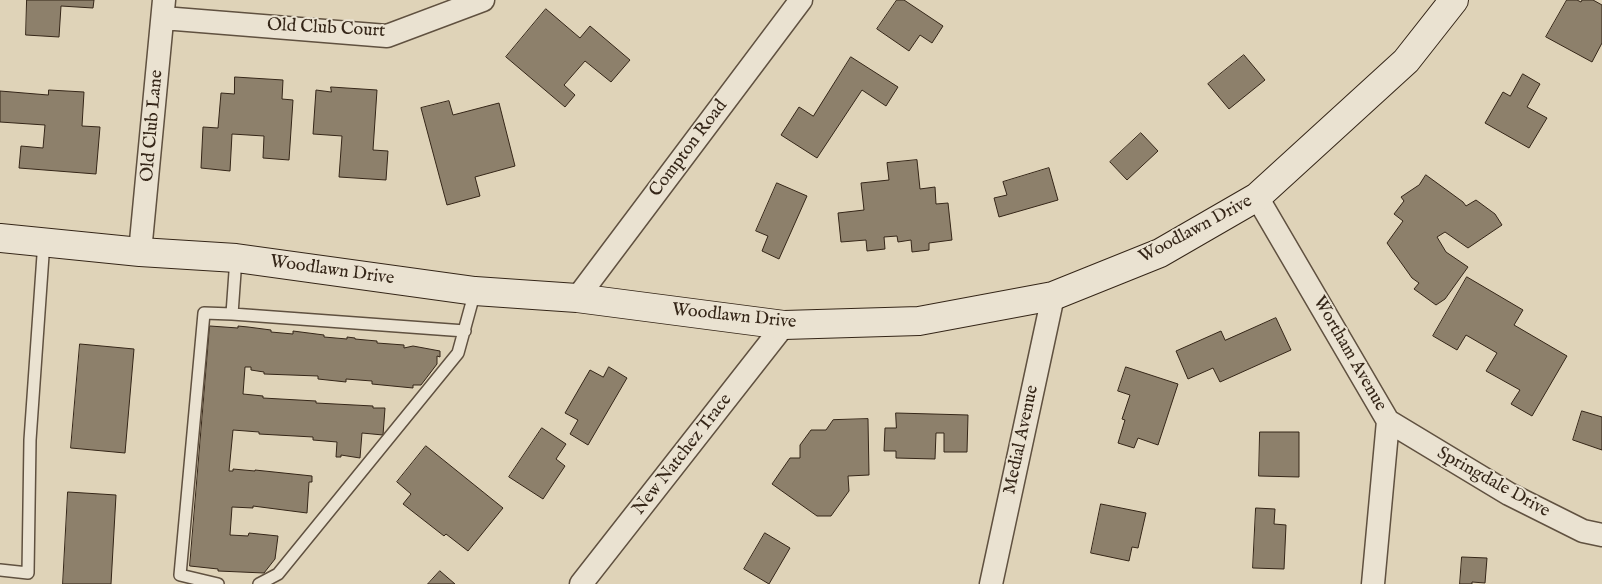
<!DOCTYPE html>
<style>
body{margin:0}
canvas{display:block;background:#dfd3b8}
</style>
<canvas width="1602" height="584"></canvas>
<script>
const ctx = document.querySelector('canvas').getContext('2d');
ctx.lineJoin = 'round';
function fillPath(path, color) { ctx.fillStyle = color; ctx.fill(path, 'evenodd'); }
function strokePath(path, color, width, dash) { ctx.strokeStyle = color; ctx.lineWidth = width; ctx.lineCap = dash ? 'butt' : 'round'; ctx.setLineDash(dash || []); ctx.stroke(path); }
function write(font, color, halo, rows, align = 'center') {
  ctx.font = font + ' "IM FELL English",serif'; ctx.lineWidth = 4; ctx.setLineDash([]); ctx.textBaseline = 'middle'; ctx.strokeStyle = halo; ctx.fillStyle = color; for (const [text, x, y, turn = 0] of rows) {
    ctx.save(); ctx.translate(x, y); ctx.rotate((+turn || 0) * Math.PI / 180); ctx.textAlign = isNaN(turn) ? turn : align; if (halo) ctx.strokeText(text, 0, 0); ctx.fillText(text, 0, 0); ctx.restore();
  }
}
const building = new Path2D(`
 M27 0H94L93 8 61 6 59 37 26 35Z
 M897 0H904L943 26 932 43 920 35 909 51 877 29Z
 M1567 0H1577L1581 2 1582 0H1593L1602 5V43L1592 62 1546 37Z
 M546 9 580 38 590 26 630 60 611 82 585 61 564 85 575 95 565 107 506 57Z
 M1244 55 1265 80 1229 109 1208 84Z
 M851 57 898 87 886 106 862 90 817 158 781 135 799 107 813 116Z
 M1523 74 1540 84 1527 107 1547 118 1529 148 1485 123 1503 92 1510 96Z
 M235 77 283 80 282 99 293 100 289 160 263 158 264 136 232 134 230 171 201 168 203 127 218 128 221 93 234 94Z
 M331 87 377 90 373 150 388 151 386 180 339 177 342 136 313 134 316 90 331 92Z
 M49 90 84 92 82 126 100 127 96 174 19 168 21 146 43 148 45 125 0 122V91L48 95Z
 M449 101 453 115 499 103 515 166 475 177 480 196 447 205 421 108Z
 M1141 133 1158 151 1127 180 1110 162Z
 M917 160 920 189 935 187 936 204 948 203 952 240 929 243V250L912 252 911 240 898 242 897 236 884 237 885 249 867 251 866 240 841 242 838 213 864 210 861 183 889 180 887 163Z
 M1049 168 1058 200 999 217 994 198 1007 195 1003 182Z
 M1426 175 1463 202 1466 206 1476 200 1495 214 1502 225 1468 248 1445 232 1437 237 1446 252 1468 267 1445 299 1436 305 1414 289 1419 283 1412 278 1387 243 1403 221 1394 214 1404 201 1401 197 1419 185Z
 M777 183 807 196 779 259 762 251 768 236 756 231Z
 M1467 277 1523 310 1514 325 1567 356 1532 416 1511 404 1520 390 1486 371 1497 353 1466 335 1457 350 1433 336Z
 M1276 318 1291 350 1220 382 1213 368 1188 379 1176 351 1221 331 1225 340Z
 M210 326 238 328V326L248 327 271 330V332L293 334V331L324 335V337L347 339V337L355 338V339L377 341V343L404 345V348L413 346 440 351V357L437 356V364L421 385H413V388L372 384V381L346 379V382L318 379V376L264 374V372L251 370V367H245L243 394 263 396V398L316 401V403L373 406V408H385L383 435 362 433 360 458 341 455V457H336L337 442 313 440V437L259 434V432L233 430 229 471H233V469L255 471V470L312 476V482H309L307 513 253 506V508L232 507 230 535 248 536 249 533 278 536 275 559 264 573 218 571V569L190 566Z
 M80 344 134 349 125 453 71 448Z
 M609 367 627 378 588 445 570 434 578 420 565 413 590 370 603 377Z
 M1126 367 1178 384 1158 445 1138 438 1134 448 1118 443 1125 420 1122 419 1130 395 1118 391Z
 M1582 411 1602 417V450L1573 440Z
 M896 413 968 415 967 452H944V433H936L935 459 896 458V451H884L885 428H896Z
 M868 419 869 475 848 476 849 491 831 516H817L772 484 790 458H800V445L811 430H826L833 420Z
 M542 428 566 444 556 459 565 466 543 499 509 477Z
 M1260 432H1299V477L1259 476Z
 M426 446 503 508 468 551 446 534 444 536 403 504 411 494 397 482Z
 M68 492 116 495 111 584H63Z
 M1101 504 1146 513 1138 548 1132 547 1129 561 1091 553Z
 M1256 508 1275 509 1274 524 1286 525 1284 569 1253 568Z
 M765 533 790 548 769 584 744 569Z
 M1462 557 1487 558 1485 583 1472 582V584H1460Z
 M440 571 455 584H428Z`);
fillPath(building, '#8d806b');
strokePath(building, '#352618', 1);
const lane = new Path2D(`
 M232 314 465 331
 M0 570 28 573 30 440 44 241
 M218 584 180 575 204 313 232 314 236 258
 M259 584 278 574 458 353 475 291`);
const street = new Path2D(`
 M163 18 387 36 483 0
 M1257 197 1388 421 1373 584
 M140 252 164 0
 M577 298 801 0
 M1388 421 1509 494 1583 531 1602 535
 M581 584 784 325
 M991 584 1053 296`);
const secondary = new Path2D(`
 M0 238 140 252 236 258 475 291 577 298 784 325 919 321 1053 296 1160 253 1257 197 1406 61 1454 0`);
strokePath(lane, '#605140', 14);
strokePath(street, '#605140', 25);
strokePath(secondary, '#352618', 30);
strokePath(lane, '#eae2d1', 11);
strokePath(street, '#eae2d1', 22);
strokePath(secondary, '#eae2d1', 28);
write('18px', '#352618', '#eae2d1', [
 ["Old Club Court",326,29,3],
 ["Old Club Lane",153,126,-85],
 ["Compton Road",689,149,-53],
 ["Woodlawn Drive",1196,230,-28],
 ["Woodlawn Drive",332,271,8],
 ["Woodlawn Drive",734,317,6],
 ["Wortham Avenue",1349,354,60],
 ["Medial Avenue",1022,440,-78],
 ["New Natchez Trace",683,455,-52],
 ["Springdale Drive",1493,483,29]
]);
</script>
